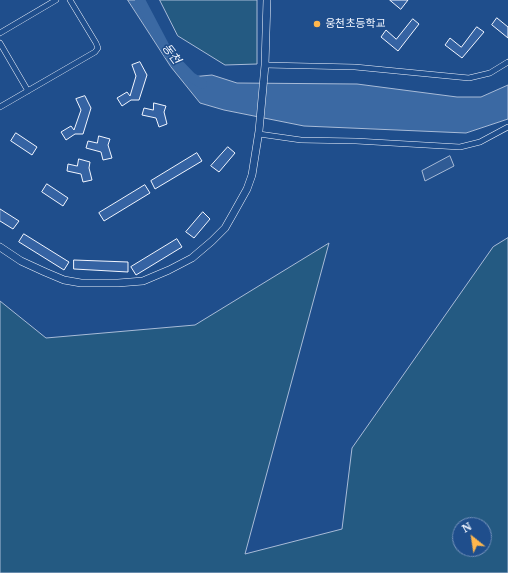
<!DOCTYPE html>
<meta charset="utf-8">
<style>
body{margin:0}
#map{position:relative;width:508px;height:573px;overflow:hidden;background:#1f4e8c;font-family:Merriweather,serif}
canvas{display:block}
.north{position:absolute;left:452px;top:517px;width:40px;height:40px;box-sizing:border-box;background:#1f4e8c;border:1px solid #7391ba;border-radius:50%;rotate:330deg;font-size:11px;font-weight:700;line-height:16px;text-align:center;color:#f2f6ff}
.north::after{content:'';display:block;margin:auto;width:14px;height:18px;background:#ffb74d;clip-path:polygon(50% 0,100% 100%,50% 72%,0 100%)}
</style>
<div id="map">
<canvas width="508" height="573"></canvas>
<div class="north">N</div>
</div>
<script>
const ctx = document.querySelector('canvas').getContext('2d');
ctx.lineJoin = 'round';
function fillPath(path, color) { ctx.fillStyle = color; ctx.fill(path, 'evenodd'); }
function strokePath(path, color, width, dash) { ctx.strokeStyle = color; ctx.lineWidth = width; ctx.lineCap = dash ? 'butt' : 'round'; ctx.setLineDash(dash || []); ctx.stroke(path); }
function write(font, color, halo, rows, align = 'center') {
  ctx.font = font + ' Merriweather,"Noto Sans KR",serif'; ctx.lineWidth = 3; ctx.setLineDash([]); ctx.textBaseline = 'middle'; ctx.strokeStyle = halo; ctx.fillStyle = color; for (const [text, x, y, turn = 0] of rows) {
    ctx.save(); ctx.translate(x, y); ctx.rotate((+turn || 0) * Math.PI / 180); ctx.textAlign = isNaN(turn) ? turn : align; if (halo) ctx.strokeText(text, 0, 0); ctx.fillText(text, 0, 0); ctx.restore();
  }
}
const green = new Path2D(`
 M160 0H257V64L225 65 178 36Z
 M508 238V573H0V301L46 338 195 325 329 243 245 554 342 529 352 448 493 247ZM460 525H484V549H460Z`);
fillPath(green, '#245a82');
strokePath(green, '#a8bbd7', 1);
const parking = new Path2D(`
 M450 156 454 166 425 181 422 171Z`);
fillPath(parking, '#305b95');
strokePath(parking, '#a8bbd7', 1);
const water = new Path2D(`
 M128 0H142L150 20 168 53 191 77 212 75 237 83 357 84 457 97H481L508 85V119L466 133 304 126 224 110 200 103 171 67Z`);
fillPath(water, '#3b69a3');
strokePath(water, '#a8bbd7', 1);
strokePath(new Path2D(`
 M140 0 168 53 191 77 202 84`), '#3b69a3', 10);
const building = new Path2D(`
 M390 0H408L401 9Z
 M497 18 508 27V38L492 25Z
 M413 19 419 24 398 51 381 37 386 30 396 39Z
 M477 27 484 32 462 58 445 45 450 38 461 47Z
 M140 62 147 75 139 100H131L122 106 117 98 127 92 130 96 136 76 132 65Z
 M85 96 91 108 83 134H75L66 140 61 132 71 126 74 130 81 110 76 99Z
 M154 103 166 106 164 112 167 124 159 127 156 118 142 115 144 108 153 110Z
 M16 133 37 147 32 155 11 141Z
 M99 136 110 139 108 145 112 158 103 160 101 152 86 148 88 141 97 143Z
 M228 147 235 153 219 172 211 166Z
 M197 153 202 161 155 189 151 181Z
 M79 159 90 162 89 168 92 180 83 182 81 174 67 171 68 164 77 166Z
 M47 184 68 198 63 206 42 192Z
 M145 185 150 193 104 221 99 213Z
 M0 209 19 221 13 229 0 221Z
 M203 212 210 219 194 238 186 232Z
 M24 234 69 262 64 270 19 242Z
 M177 239 182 247 136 275 131 267Z
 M74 260 128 262V272L74 269Z`);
fillPath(building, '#3563a3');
strokePath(building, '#f2f6ff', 1);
const minor = new Path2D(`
 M0 33 56 0
 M0 43 28 91
 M265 65 355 67 469 78 490 73 508 62
 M0 107 95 52 98 48 96 43 70 0
 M259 134 301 140 356 141 460 147 480 142 508 127`);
const tertiary = new Path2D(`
 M0 247 21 261 45 272 64 280 81 283H118L143 281 169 270 192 258 212 241 225 228 233 214 247 189 252 175 259 131 265 65 267 0`);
strokePath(minor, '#f2f6ff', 6);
strokePath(tertiary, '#f2f6ff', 8);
strokePath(minor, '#1f4e8c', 5);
strokePath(tertiary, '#1f4e8c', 7);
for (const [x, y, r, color] of [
 [317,24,4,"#ffb74d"]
]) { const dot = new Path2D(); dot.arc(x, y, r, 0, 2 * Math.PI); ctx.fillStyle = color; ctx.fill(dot); strokePath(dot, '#1f4e8c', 1.5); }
write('11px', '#f2f6ff', '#1f4e8c', [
 ["웅천초등학교",325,24]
], 'left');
write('italic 12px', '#f2f6ff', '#1f4e8c', [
 ["동천",171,54,53]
]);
</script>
